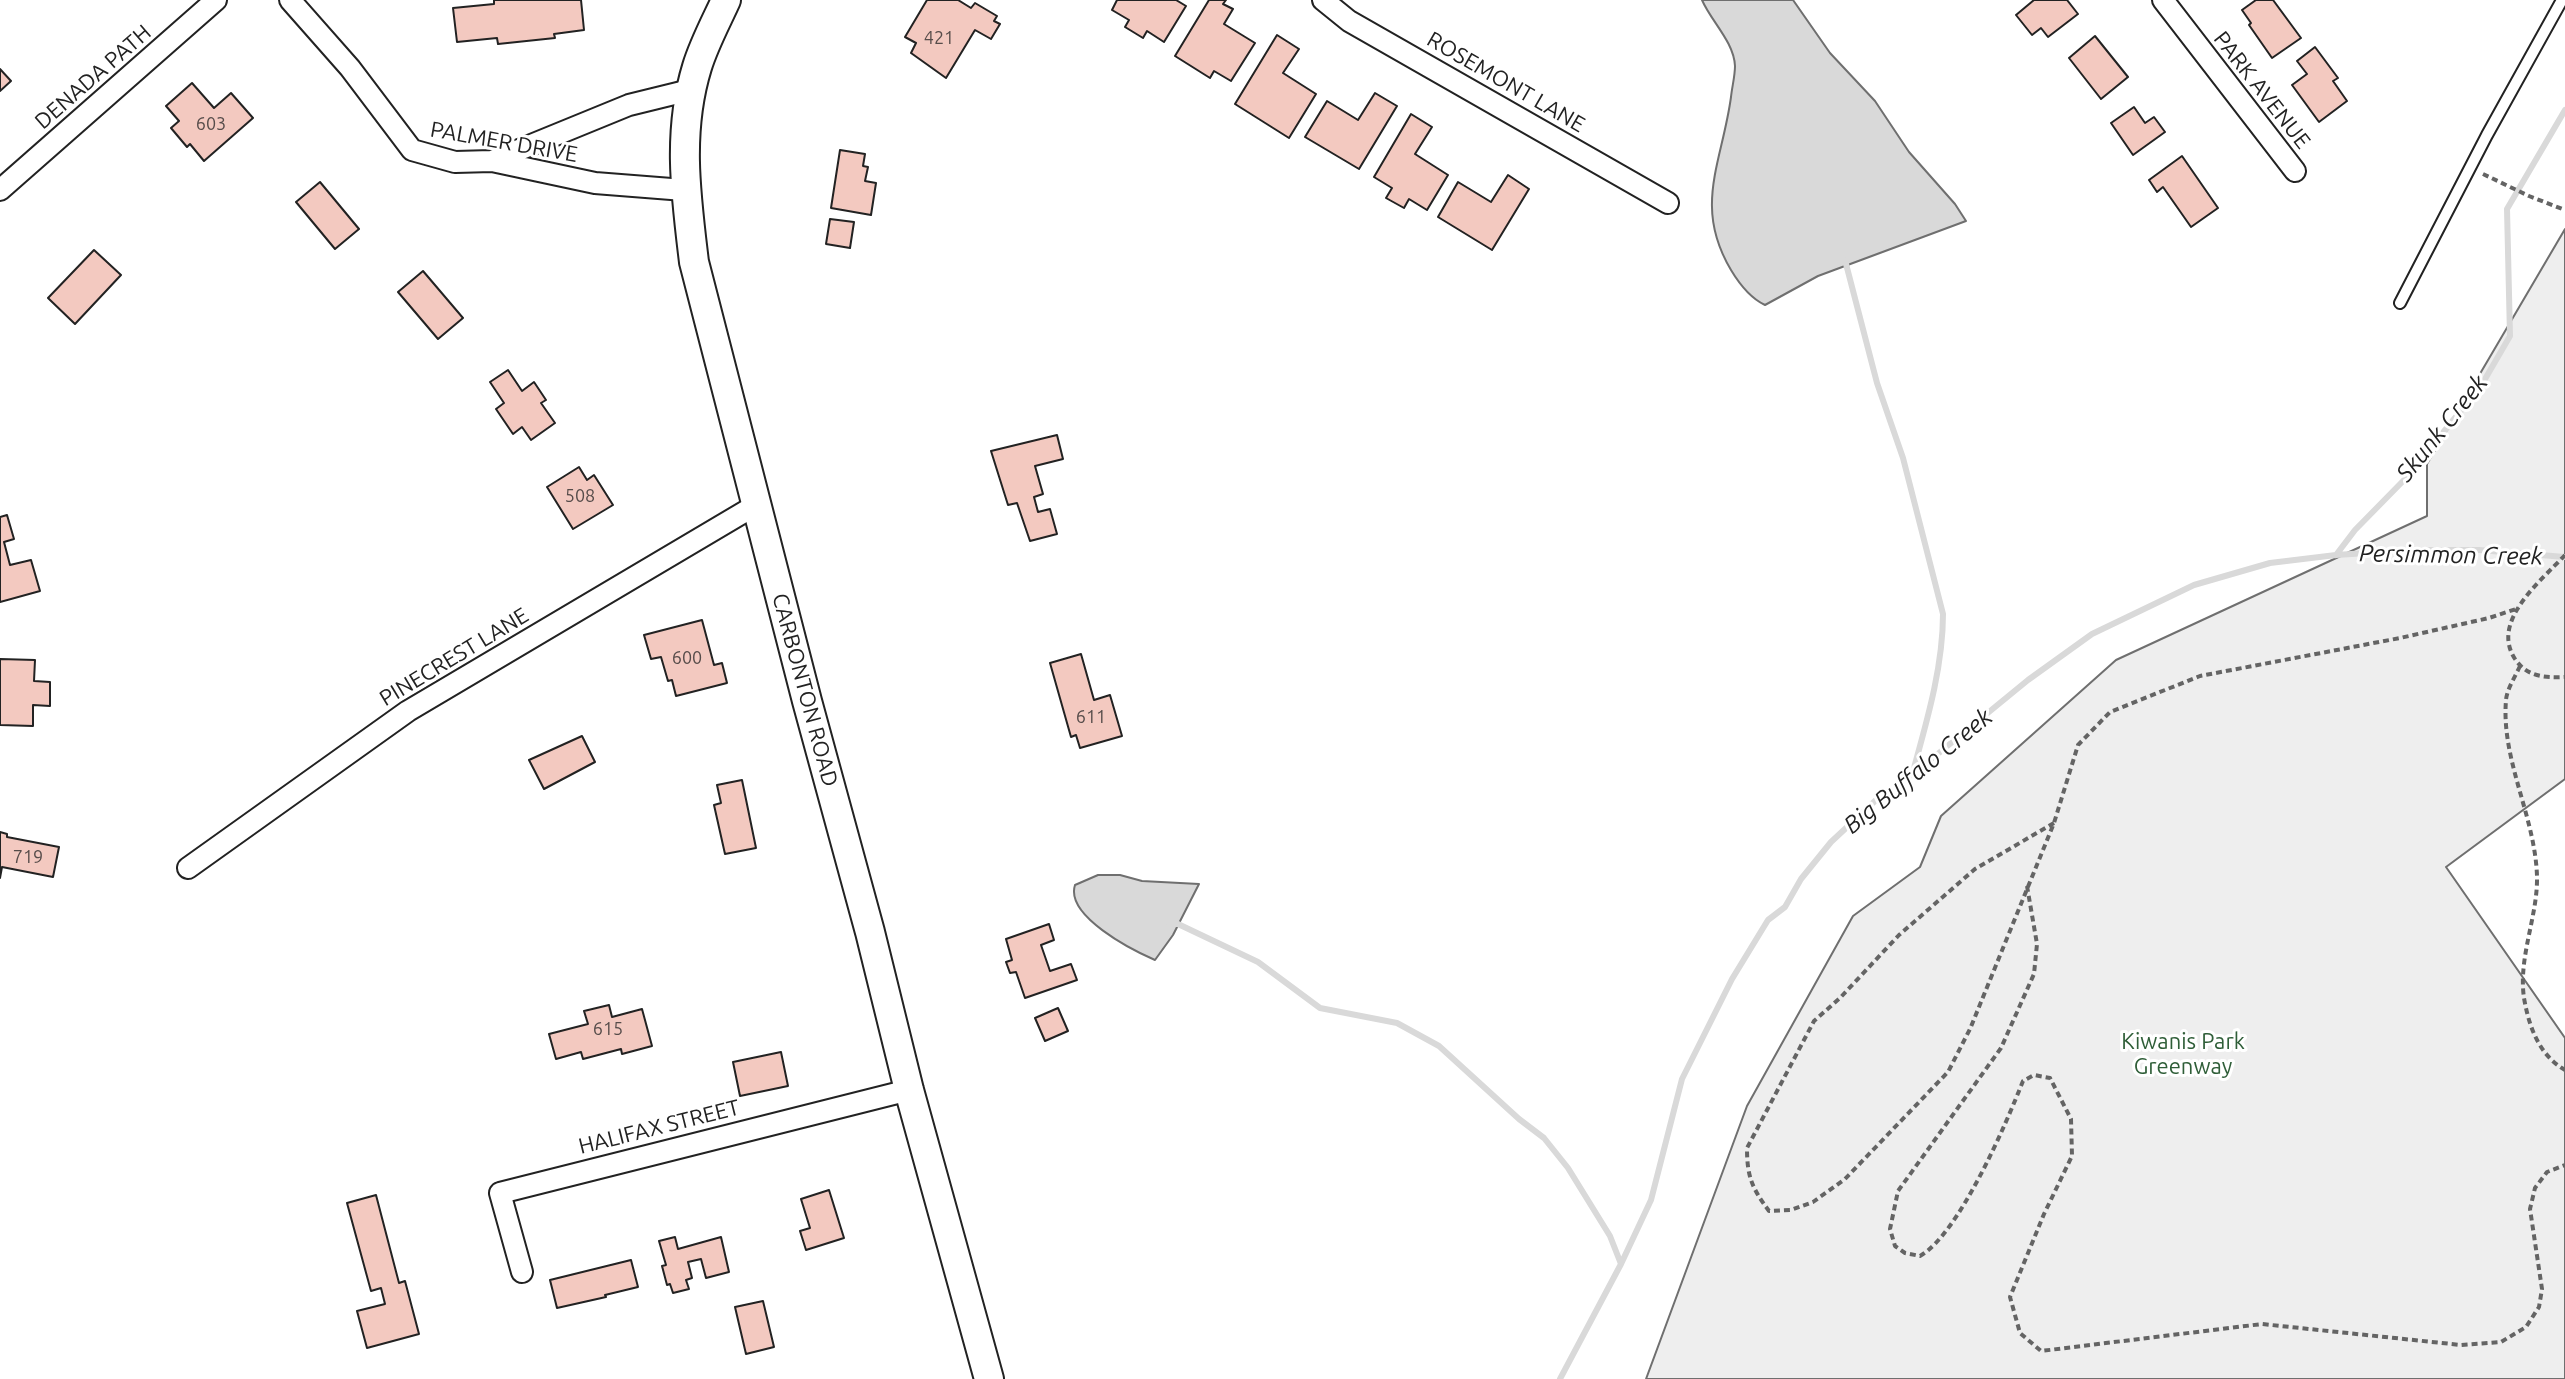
<!DOCTYPE html>
<style>
body{margin:0}
canvas{display:block;background:#fff}
</style>
<canvas width="2565" height="1379"></canvas>
<script>
const ctx = document.querySelector('canvas').getContext('2d');
ctx.lineJoin = 'round';
function fillPath(path, color) { ctx.fillStyle = color; ctx.fill(path, 'evenodd'); }
function strokePath(path, color, width, dash) { ctx.strokeStyle = color; ctx.lineWidth = width; ctx.lineCap = dash ? 'butt' : 'round'; ctx.setLineDash(dash || []); ctx.stroke(path); }
function write(font, color, halo, rows, align = 'center') {
  ctx.font = font + ' Ubuntu,sans-serif'; ctx.lineWidth = 6; ctx.setLineDash([]); ctx.textBaseline = 'middle'; ctx.strokeStyle = halo; ctx.fillStyle = color; for (const [text, x, y, turn = 0] of rows) {
    ctx.save(); ctx.translate(x, y); ctx.rotate((+turn || 0) * Math.PI / 180); ctx.textAlign = isNaN(turn) ? turn : align; if (halo) ctx.strokeText(text, 0, 0); ctx.fillText(text, 0, 0); ctx.restore();
  }
}
const green = new Path2D(`
 M2565 229V779L2446 867 2565 1038V1379H1646L1747 1106 1853 916 1920 867 1941 816 2116 660 2427 516V464Z`);
fillPath(green, '#eee');
strokePath(green, '#6f6f6f', 2);
const water = new Path2D(`
 M1702 0H1793L1830 53 1875 101 1909 152 1955 204 1966 221 1818 276 1765 305C1750 298 1740 285 1731 270 1693 206 1722 163 1731 97 1732 87 1735 76 1735 66 1734 42 1711 21 1702 0Z
 M1098 875H1120L1142 881 1199 884 1173 935 1155 960C1132 950 1065 916 1075 885Z`);
fillPath(water, '#d9d9d9');
strokePath(water, '#6f6f6f', 2);
strokePath(new Path2D(`
 M1845 260 1877 383 1903 458 1943 614C1943 668 1926 724 1912 775
 M2336 555 2355 530 2406 478 2481 386 2510 336 2507 209 2565 110
 M1169 924H1178L1258 962 1320 1008 1397 1023 1439 1046 1519 1119 1544 1138 1568 1168 1610 1236 1621 1264
 M1560 1379 1621 1264 1651 1200 1682 1079 1732 979 1768 920 1785 907 1801 879 1831 842 1876 800 1912 775 2028 680 2092 634 2194 585 2270 563 2336 555 2413 550H2479L2565 557`), '#d9d9d9', 6);
const building = new Path2D(`
 M494 0H581L584 30 554 34 555 38 498 44 497 38 457 42 453 8 494 4Z
 M927 0H958L971 8 975 3 997 16 994 21 1000 24 991 39 975 30 946 78 911 53 916 43 905 37Z
 M1117 0H1176L1186 6 1164 42 1147 31 1143 38 1125 27 1129 20 1112 10Z
 M1209 0H1226L1223 4 1233 9 1224 24 1255 43 1231 81 1214 71 1210 78 1175 56Z
 M2034 0H2067L2078 14 2048 37 2041 28 2032 35 2016 15Z
 M2256 0H2273L2301 38 2272 58 2249 25 2251 23 2242 10Z
 M1277 35 1299 49 1283 73 1316 94 1289 138 1235 104Z
 M2095 36 2128 77 2101 99 2069 58Z
 M2315 47 2338 78 2333 81 2347 101 2319 122 2292 85 2307 74 2297 61Z
 M0 69 11 81 0 91Z
 M192 83 214 108 231 93 253 118 204 161 190 144 187 147 171 128 179 121 166 106Z
 M1375 93 1397 106 1359 169 1305 137 1327 101 1358 120Z
 M2134 107 2145 123 2154 117 2165 132 2133 155 2111 123Z
 M1411 114 1432 127 1415 154 1448 175 1427 210 1409 199 1404 208 1386 198 1392 188 1374 177Z
 M840 150 865 154 863 166 868 167 865 181 876 183 871 215 831 208Z
 M2182 156 2218 208 2191 227 2163 187 2157 192 2149 180Z
 M1508 175 1529 189 1492 250 1438 217 1458 182 1491 202Z
 M320 182 359 229 335 249 296 202Z
 M830 219 854 222 850 248 826 244Z
 M94 250 121 275 75 324 48 298Z
 M423 271 463 318 438 339 398 292Z
 M508 370 522 391 534 382 546 400 541 403 555 423 531 440 522 427 513 434 496 409 504 403 490 382Z
 M1057 435 1063 459 1035 466 1043 494 1034 497 1038 512 1050 509 1057 534 1030 541 1017 503 1008 505 991 451Z
 M579 467 587 480 594 475 613 505 573 529 547 487Z
 M7 515 14 539 4 542 10 565 31 560 40 591 0 602V517Z
 M702 620 714 665 722 663 727 683 676 696 672 680 668 681 661 657 651 659 644 635Z
 M1081 654 1094 700 1110 695 1122 736 1080 748 1076 735 1071 737 1050 663Z
 M0 659 35 660 34 681 50 682V706L33 705V726L0 725Z
 M582 736 595 762 544 789 529 760Z
 M742 780 756 848 725 854 714 805 721 803 717 785Z
 M0 832 7 834V837L59 847 53 877 2 867 0 878Z
 M1049 924 1054 940 1041 945 1050 971 1071 964 1077 980 1025 998 1016 972 1010 973 1006 962 1012 960 1006 939Z
 M609 1005 612 1017 642 1009 652 1046 622 1054 621 1049 583 1059 581 1052 556 1059 549 1034 588 1024 584 1011Z
 M1058 1008 1068 1031 1045 1041 1035 1018Z
 M781 1052 788 1086 740 1096 733 1062Z
 M829 1190 844 1238 806 1250 800 1231 810 1228 801 1199Z
 M376 1195 399 1283 405 1281 419 1334 367 1348 357 1311 385 1304 381 1288 371 1291 347 1203Z
 M675 1237 678 1249 721 1237 729 1272 706 1278 701 1259 688 1262 692 1278 686 1280 689 1289 673 1293 670 1284 667 1285 662 1266 666 1265 659 1241Z
 M631 1260 638 1287 605 1295 606 1297 557 1308 550 1280Z
 M763 1301 774 1347 746 1354 735 1307Z`);
fillPath(building, '#f3c9c0');
strokePath(building, '#222', 2);
const lane = new Path2D(`
 M2400 303 2487 135 2562 0`);
const street = new Path2D(`
 M290 0 350 68 412 150 455 162 492 161 595 183 684 190
 M1323 0 1349 21 1668 203
 M2163 0 2295 171
 M492 161 629 105 690 90
 M0 190 216 0
 M188 868 408 711 756 505
 M522 1272 500 1193 909 1090`);
const secondary = new Path2D(`
 M726 0C716 22 704 44 697 67 677 132 686 196 694 262L807 701 870 932 909 1090 989 1379`);
strokePath(lane, '#222', 14);
strokePath(street, '#222', 24);
strokePath(secondary, '#222', 32);
strokePath(new Path2D(`
 M2483 174 2529 196 2565 210
 M2565 555C2541 581 2490 621 2515 659 2527 677 2545 678 2565 677
 M2520 666C2515 677 2507 689 2506 700 2501 760 2535 816 2537 876 2538 916 2518 957 2524 998 2529 1027 2539 1055 2565 1070
 M2054 823 1975 869 1899 935 1840 998 1814 1021 1747 1148C1747 1177 1752 1188 1769 1211L1791 1210 1813 1202 1845 1179 1948 1072 1970 1029 2054 823 2078 745 2110 712 2200 676 2400 638 2489 618 2519 608
 M2027 886 2037 944 2034 974 2001 1048 1898 1191 1890 1229 1895 1246 1905 1253 1920 1256C1959 1234 2006 1124 2023 1081L2034 1075 2050 1078 2071 1119 2072 1156 2044 1214 2010 1297 2020 1333 2041 1351 2262 1324 2461 1345 2501 1342 2526 1327 2539 1307 2542 1289 2530 1209 2535 1188 2547 1172 2565 1165`), '#646464', 4, [6, 4]);
strokePath(lane, '#fff', 10);
strokePath(street, '#fff', 20);
strokePath(secondary, '#fff', 28);
write('18px', '#564c4a', null, [
 ["421",939,38],
 ["603",211,124],
 ["508",580,496],
 ["600",687,658],
 ["611",1091,717],
 ["719",28,857],
 ["615",608,1029]
]);
write('22px', '#222', '#fff', [
 ["DENADA PATH",93,77,-41],
 ["ROSEMONT LANE",1506,82,30],
 ["PARK AVENUE",2262,90,52],
 ["PALMER DRIVE",504,142,10],
 ["PINECREST LANE",454,657,-31],
 ["CARBONTON ROAD",805,690,75],
 ["HALIFAX STREET",659,1127,-14]
]);
write('22px', '#2f5e38', '#fff', [
 ["Kiwanis Park",2183,1042],
 ["Greenway",2183,1067]
]);
write('italic 24px', '#222', '#fff', [
 ["Skunk Creek",2442,428,-51],
 ["Persimmon Creek",2451,555,1],
 ["Big Buffalo Creek",1918,771,-39]
]);
</script>
